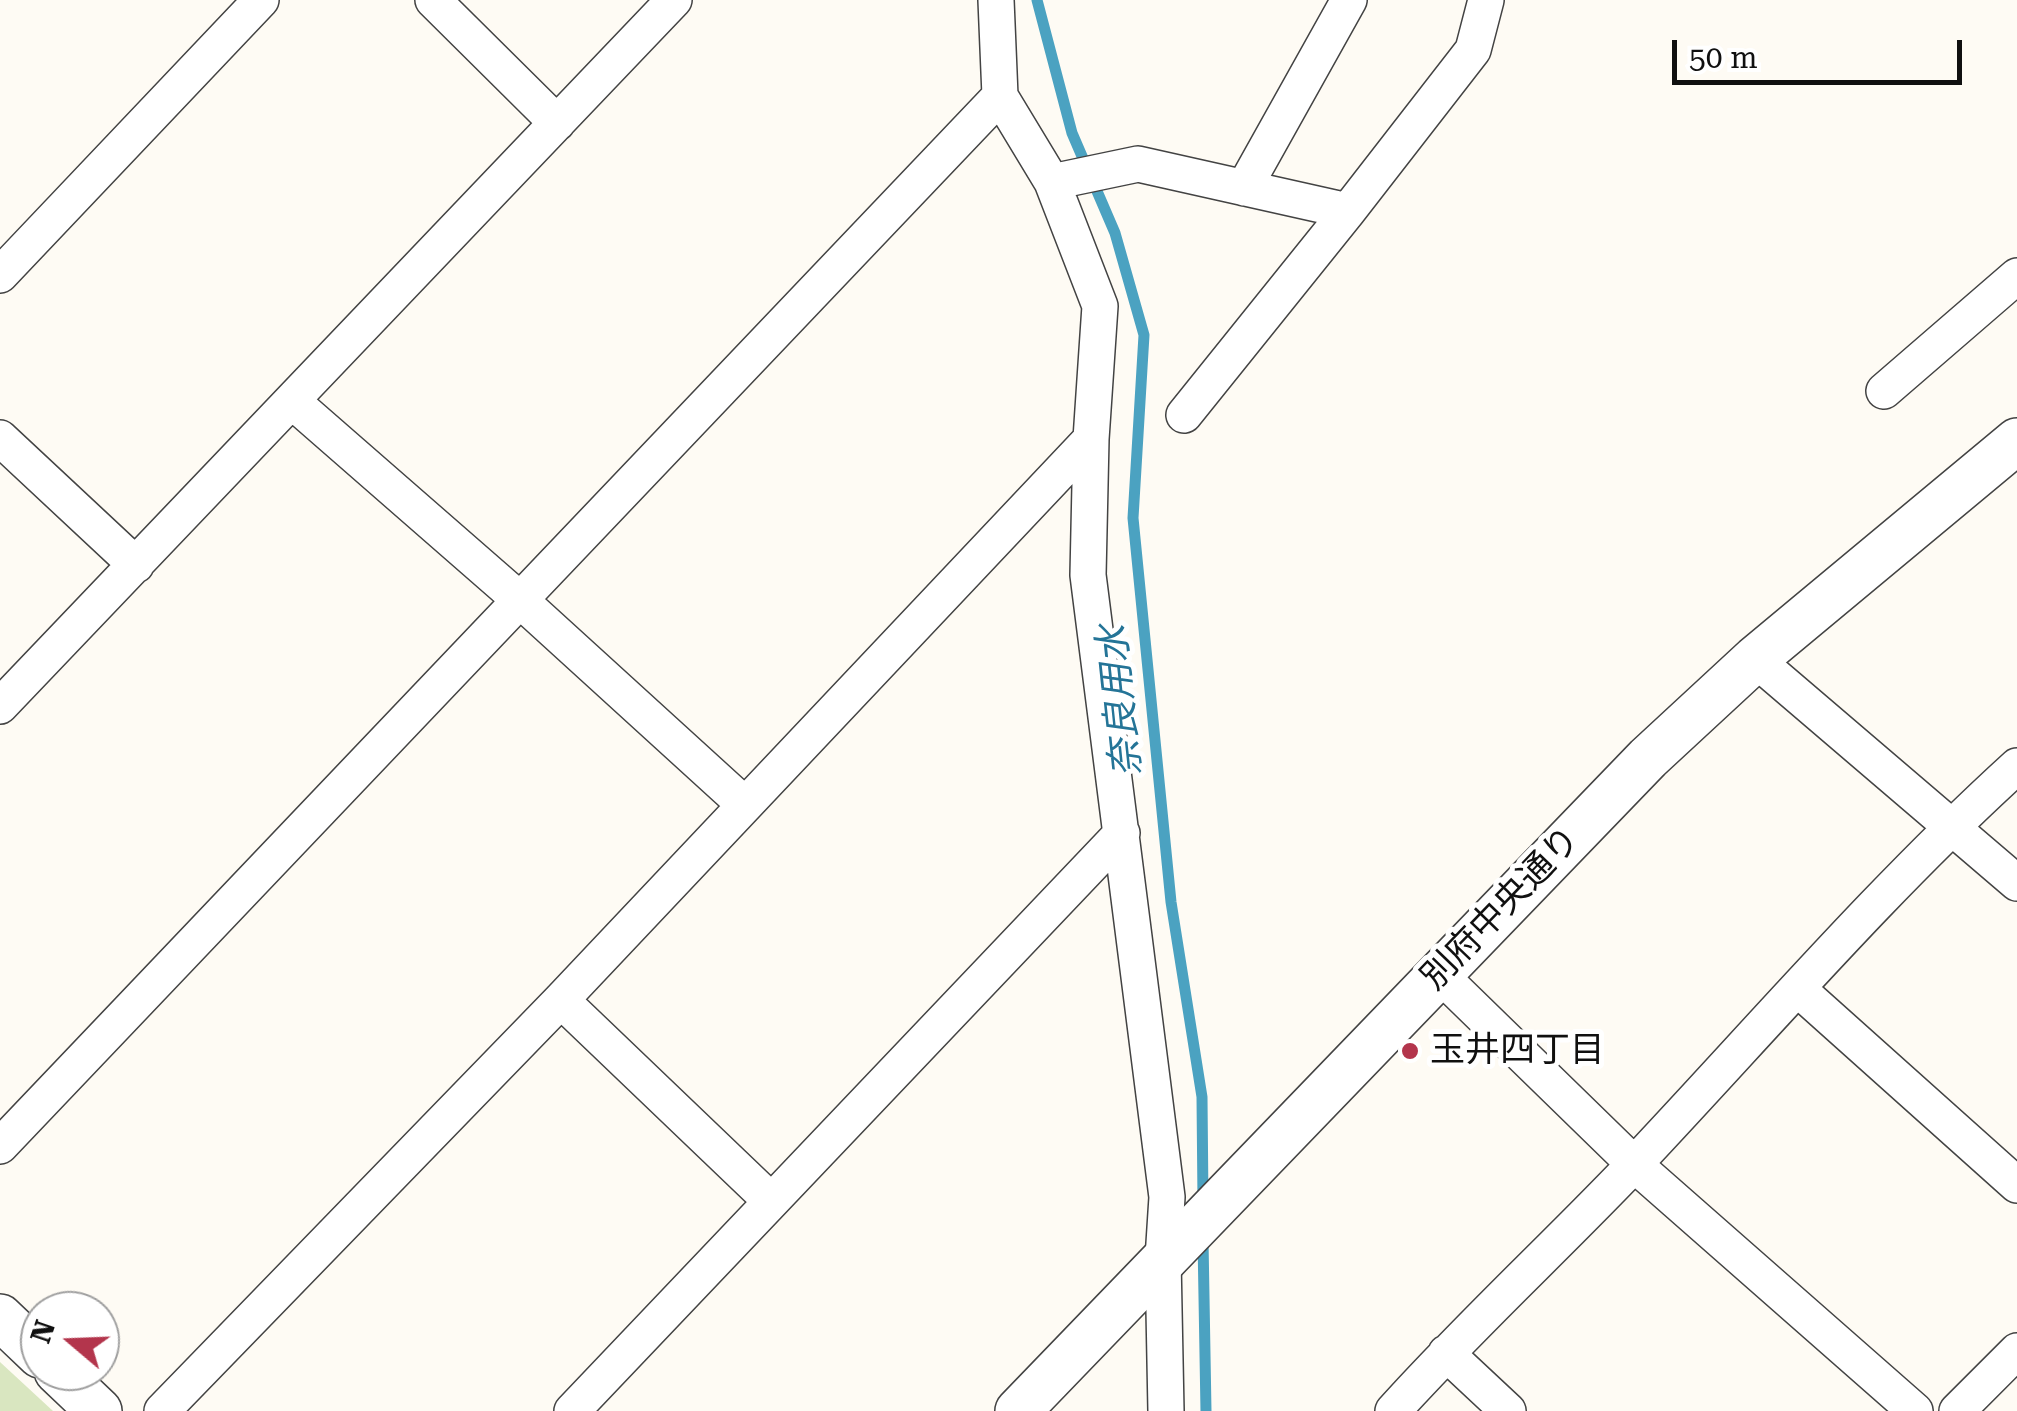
<!DOCTYPE html>
<meta charset="utf-8">
<style>
body{margin:0}
#map{position:relative;width:2017px;height:1411px;overflow:hidden;background:#fefbf4;font-family:"Roboto Serif",serif}
canvas{display:block}
.north{position:absolute;left:20px;top:1291px;width:100px;height:100px;box-sizing:border-box;background:#fff;border:2px solid #9f9f9f;border-radius:50%;rotate:289deg;font-size:28px;font-weight:700;line-height:40px;text-align:center;color:#101010}
.north::after{content:'';display:block;margin:auto;width:35px;height:45px;background:#b3354c;clip-path:polygon(50% 0,100% 100%,50% 72%,0 100%)}
.scale{position:absolute;left:1672px;top:40px;width:290px;height:45px;box-sizing:border-box;border:5px solid #101010;border-top:0;padding-left:12px;font-size:30px;line-height:35px;white-space:nowrap;color:#101010;-webkit-text-stroke:8px #fff;paint-order:stroke}
</style>
<div id="map">
<canvas width="2017" height="1411"></canvas>
<div class="north">N</div>
<div class="scale">50 m</div>
</div>
<script>
const ctx = document.querySelector('canvas').getContext('2d');
ctx.lineJoin = 'round';
function fillPath(path, color) { ctx.fillStyle = color; ctx.fill(path, 'evenodd'); }
function strokePath(path, color, width, dash) { ctx.strokeStyle = color; ctx.lineWidth = width; ctx.lineCap = dash ? 'butt' : 'round'; ctx.setLineDash(dash || []); ctx.stroke(path); }
function write(font, color, halo, rows, align = 'center') {
  ctx.font = font + ' "Roboto Serif","Noto Sans JP",serif'; ctx.lineWidth = 10; ctx.setLineDash([]); ctx.textBaseline = 'middle'; ctx.strokeStyle = halo; ctx.fillStyle = color; for (const [text, x, y, turn = 0] of rows) {
    ctx.save(); ctx.translate(x, y); ctx.rotate((+turn || 0) * Math.PI / 180); ctx.textAlign = isNaN(turn) ? turn : align; if (halo) ctx.strokeText(text, 0, 0); ctx.fillText(text, 0, 0); ctx.restore();
  }
}
fillPath(new Path2D(`
 M0 1362 53 1411H0Z`), '#d9e6c0');
strokePath(new Path2D(`
 M1037 0 1072 133 1115 233 1144 335 1133 518 1171 902 1202 1097 1203 1202
 M1203 1240 1206 1411`), '#4ba2c1', 11);
const minor = new Path2D(`
 M433 0 557 123
 M996 0 1000 96 1052 182 1100 306 1091 439 1088 575 1167 1197 1163 1259 1166 1411
 M1052 182 1138 164 1348 211 1473 50 1486 0
 M1244 188 1349 0
 M0 275 261 0
 M1884 391 2017 276
 M292 401 520 600 745 805
 M1184 415 1348 211
 M0 438 136 565
 M1755 659 2017 883
 M0 706 674 0
 M1438 973 1634 1164 1915 1411
 M1798 989 2017 1185
 M561 1000 771 1201
 M0 1146 1000 96
 M1446 1353 1508 1411
 M162 1411 561 1000 1091 439
 M572 1411 1122 833
 M1393 1411C1473 1322 1561 1242 1643 1155 1766 1024 1884 887 2017 766
 M1957 1411 2017 1351`);
const tertiary = new Path2D(`
 M0 1317 40 1355
 M57 1371 99 1411
 M1018 1411 1648 758 1755 659 2017 441`);
strokePath(minor, '#434343', 38);
strokePath(tertiary, '#434343', 48);
strokePath(minor, '#fff', 35);
strokePath(tertiary, '#fff', 45);
for (const [x, y, r, color] of [
 [1410,1051,10,"#b3354c"]
]) { const dot = new Path2D(); dot.arc(x, y, r, 0, 2 * Math.PI); ctx.fillStyle = color; ctx.fill(dot); strokePath(dot, '#fff', 4); }
write('35px', '#101010', '#fff', [
 ["別府中央通り",1501,909,-46]
]);
write('35px', '#101010', '#fff', [
 ["玉井四丁目",1430,1051]
], 'left');
write('italic 38px', '#247497', '#fff', [
 ["奈良用水",1121,701,-96]
]);
</script>
